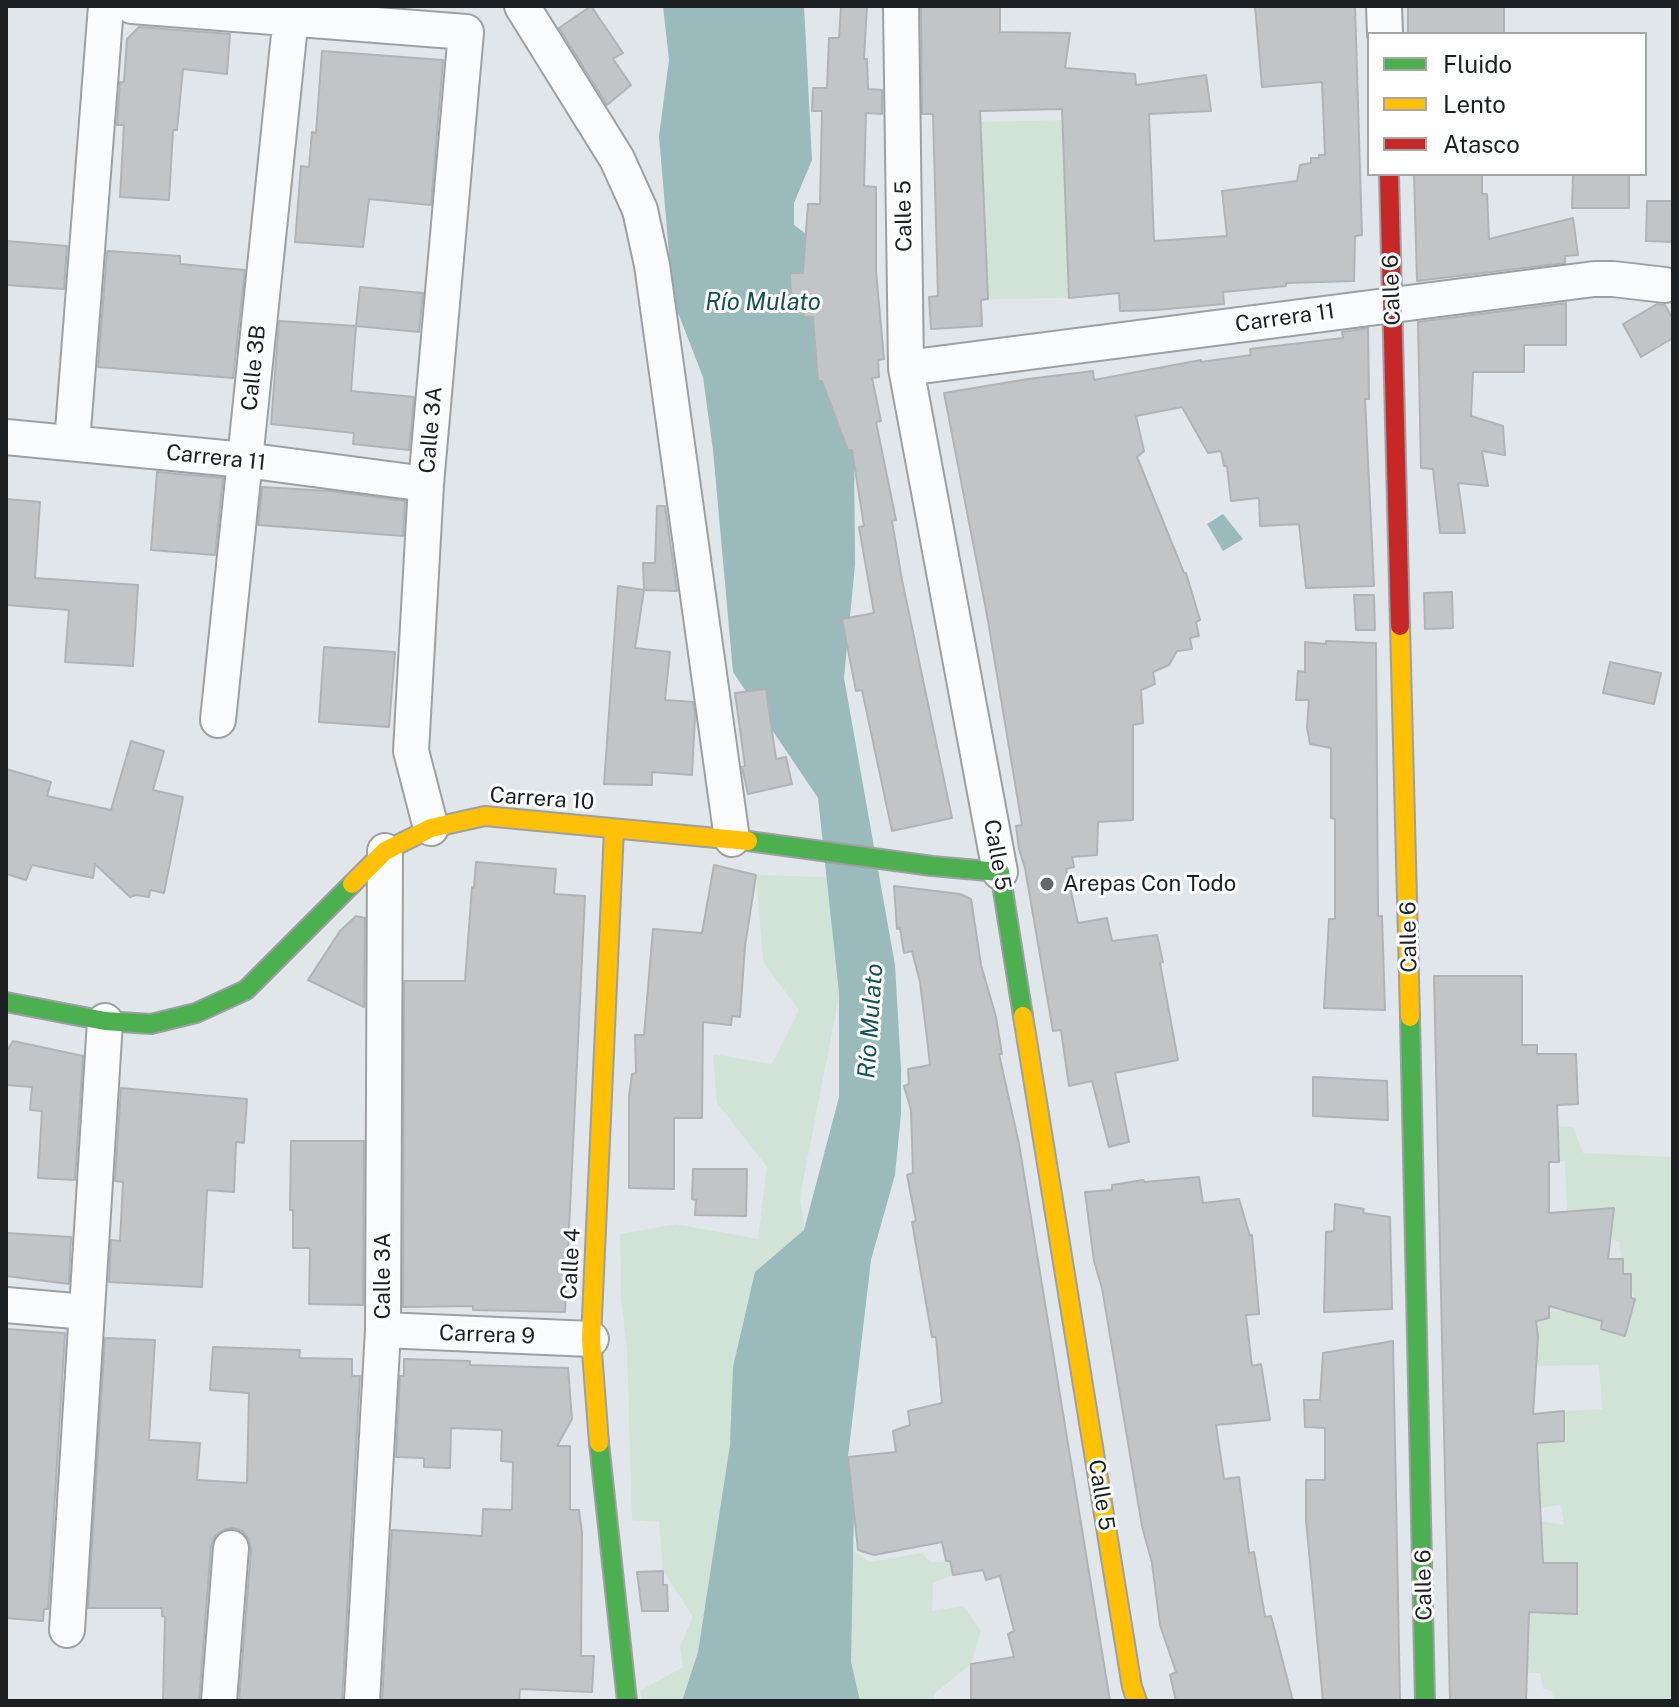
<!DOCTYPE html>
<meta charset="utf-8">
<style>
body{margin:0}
#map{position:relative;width:1679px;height:1707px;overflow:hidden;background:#e1e6ea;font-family:"Public Sans",sans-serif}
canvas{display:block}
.frame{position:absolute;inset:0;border:8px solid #1d2023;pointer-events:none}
.legend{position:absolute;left:1367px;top:32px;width:280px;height:144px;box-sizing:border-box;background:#fff;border:2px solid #a5a6a7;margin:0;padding:10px 14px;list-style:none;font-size:24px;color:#1d2023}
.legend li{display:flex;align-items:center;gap:16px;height:40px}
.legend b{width:40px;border:2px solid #a5a6a7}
</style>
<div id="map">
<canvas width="1679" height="1707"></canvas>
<div class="frame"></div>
<ul class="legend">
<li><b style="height:10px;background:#4caf50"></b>Fluido</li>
<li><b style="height:10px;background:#ffc107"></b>Lento</li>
<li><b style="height:10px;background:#c62828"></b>Atasco</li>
</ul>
</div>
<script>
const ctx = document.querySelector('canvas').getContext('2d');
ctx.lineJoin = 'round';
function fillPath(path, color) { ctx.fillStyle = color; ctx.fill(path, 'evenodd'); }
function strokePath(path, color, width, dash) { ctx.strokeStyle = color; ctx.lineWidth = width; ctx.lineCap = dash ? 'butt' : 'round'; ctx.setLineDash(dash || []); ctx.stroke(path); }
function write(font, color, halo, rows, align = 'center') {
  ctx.font = font + ' "Public Sans",sans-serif'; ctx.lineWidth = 6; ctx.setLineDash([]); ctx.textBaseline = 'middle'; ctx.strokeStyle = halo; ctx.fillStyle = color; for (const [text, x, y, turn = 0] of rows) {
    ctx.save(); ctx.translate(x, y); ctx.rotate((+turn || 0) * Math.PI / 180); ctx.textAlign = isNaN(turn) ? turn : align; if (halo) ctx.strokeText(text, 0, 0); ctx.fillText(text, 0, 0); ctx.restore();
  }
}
fillPath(new Path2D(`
 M1063 120 1069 298 988 299 980 122Z
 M756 875 862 878 800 1197 820 1332 764 1701H642L640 1691 683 1667 680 1646 693 1617 663 1571 659 1522 632 1520 627 1349 621 1299 620 1234 676 1224 758 1239 767 1167 717 1103 713 1054 772 1064 799 1010 763 962Z
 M1555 1105 1559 1126 1573 1127 1583 1153 1673 1157V1701H1553L1552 1691 1543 1689 1540 1673H1527L1529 1612 1577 1614V1564L1522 1563 1540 1521 1564 1525 1561 1505 1539 1508 1526 1444 1564 1441V1411L1602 1409 1599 1365 1536 1366V1321L1549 1317V1311H1570L1602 1321 1601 1329 1625 1335 1635 1299 1631 1289V1274H1623L1619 1241 1608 1239 1614 1208 1567 1212 1565 1161 1559 1162Z
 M846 1546 870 1562 922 1553 930 1562H951L953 1575 933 1583 932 1611 963 1606 981 1631 971 1664 934 1694V1701H803Z`), '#d1e3d7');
fillPath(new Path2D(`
 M663 6H804L812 160 794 203V225L847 264 854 448 855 565 844 678 895 965 901 1069V1114L895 1175 871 1260 848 1457 854 1510 851 1662 860 1701H682L698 1652 730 1445 733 1367 755 1272 804 1230 839 1097V993L818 798 733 672 713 450 703 377 673 300 659 136 669 60Z
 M1223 514 1243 539 1223 551 1207 524Z`), '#9ababb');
const building = new Path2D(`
 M591 6 623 53 613 59 631 85 607 105 559 28Z
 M841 6H867L864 59H867L868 89 882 90V114L866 113 864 186 876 187V271L884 359 878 360 879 377 872 378 881 421 876 422 896 520 892 521 902 580 952 818 892 831 862 690 856 691 842 619 874 613 859 527 864 526 852 450H848L822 381H818L813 317H804L803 300 791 301 790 273H803L808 204H820L822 111H812L813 88H827L829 38H839Z
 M921 6H1000V32L1070 33 1065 68 1135 74 1136 85 1206 75 1211 111 1149 114 1154 241 1227 236 1222 191 1297 181 1300 165 1311 163V158H1319V155H1325L1322 82 1262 87 1255 6H1355L1362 235 1355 236 1354 281 1286 283V286L1223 292 1224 304 1156 310 1120 311 1119 293 1069 298 1062 109 980 111 988 299 981 300 982 326 931 329 929 297 938 296 933 114H922Z
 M1408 6H1504V34H1408Z
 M139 27 230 34 227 74 183 69 177 130H173L169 200 120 197 124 125H117L120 82H124L127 39Z
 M322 51 443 60 431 205 369 199 363 247 295 242 301 166 309 167 312 132 316 133Z
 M1414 174H1482V194H1487L1489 239 1573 218 1578 255 1565 256V263L1417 281Z
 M1573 174H1629V208H1572Z
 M1647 201H1673V242L1646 241Z
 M6 241 67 246 64 289 6 285Z
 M107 251 180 256V264L245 270 233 378 98 367Z
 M360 287 423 293 419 332 356 326Z
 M1566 303V345H1524V372H1473L1471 416 1503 426 1505 455 1482 451 1488 486 1458 483 1465 533H1440L1433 469 1421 468 1418 322Z
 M1657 304 1665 305 1673 319V338L1641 357 1623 324Z
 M279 321 356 326 351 391 414 397 409 450 353 444 354 433 271 424Z
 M1368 328 1369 399H1365L1374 586 1306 588 1299 524 1260 526 1259 498 1231 501 1227 466H1224L1221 451 1208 453 1182 407 1136 416 1144 451 1137 457 1184 573H1186L1200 620 1196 622 1199 636 1190 638 1192 649 1177 651 1169 665 1153 672 1155 684 1141 690 1143 723 1133 725V820L1098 822 1097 855 1072 857 1074 867 1066 869 1078 923 1107 918 1112 941 1157 935 1163 962 1160 963 1178 1060 1115 1073 1129 1142 1109 1147 1092 1081 1069 1086 1061 1030 1053 1031 1025 868 1019 849 1016 826 1022 825 987 615 944 393 1028 379 1093 371 1094 380 1201 360V362L1251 355 1250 349 1343 338 1342 332Z
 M157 472 223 478 215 555 151 550Z
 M262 487 330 491 405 501 403 536 258 525Z
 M6 499 40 502 35 578 138 585 133 666 65 662 69 610 6 605Z
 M657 506H665L677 591 644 590 643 563H655Z
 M618 586 644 590 635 648 670 652 665 700 693 702 695 716 692 775 652 772V785L604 784Z
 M1452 592 1453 628 1425 629 1424 593Z
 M1354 595H1374L1375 630H1356Z
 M1326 641 1376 643 1378 916H1382L1385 1010 1324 1008 1329 919H1335V819L1331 818V748L1310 744 1307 727 1309 700H1296L1298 671 1305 672V642L1326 644Z
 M324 647 395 652 389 727 319 722Z
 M1610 662 1661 673 1654 704 1603 693Z
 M766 689 776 759 786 757 792 784 748 794 742 767 745 766 735 693Z
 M131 741 164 751 153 790 183 797 164 893 150 890 149 897 136 895 130 897 95 864 93 878 32 865 26 880 6 874V769L51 782 47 796 111 810Z
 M476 862 556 869 554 894 585 896 565 1312 473 1310V1306L403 1307 404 981H465L472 887 474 888Z
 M714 865 756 875 745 946 740 1017 732 1016 731 1025 703 1022 702 1118H674V1189L629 1188V1097L632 1074 636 1073 635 1035H644L653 929 702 933Z
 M894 886 960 894 971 899 981 965 996 1017 1002 1054H999L1019 1144 1110 1701H971V1664L1014 1657 1008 1634 1014 1631 1000 1576 986 1580 983 1570 953 1575 950 1561H946L942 1542 874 1555 858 1550 848 1457 896 1452 893 1431 910 1425 908 1411 942 1403 936 1337H932L912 1222 916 1221 907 1175 913 1173 911 1110 904 1086 909 1084 908 1069 930 1065 927 1038 920 982 912 951 904 953 900 928 897 929Z
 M356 916 365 918 364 1007 308 980 340 931Z
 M1434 976H1522V1045H1537V1054H1576L1578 1104 1557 1105 1559 1162H1549V1213L1614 1208 1608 1259H1623V1274H1631V1298L1635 1299 1625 1336 1601 1329 1602 1321 1549 1306V1318L1536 1321 1538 1337 1533 1414 1564 1411V1441L1537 1443 1543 1563H1577V1614L1529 1612 1526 1701H1450Z
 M13 1041 83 1056 75 1180 38 1178 42 1111 30 1110 32 1087 6 1085V1052Z
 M1313 1077 1387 1081 1388 1120 1313 1116Z
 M121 1088 247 1099 244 1143 236 1142 234 1192 207 1190 202 1287 109 1282 111 1240 120 1241 123 1182 115 1181Z
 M291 1141H364L363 1305 309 1304 310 1248H293V1210H290Z
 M693 1169H747L746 1216 695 1215 696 1200 692 1199Z
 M1199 1177 1203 1203 1239 1199 1250 1236 1252 1235 1259 1314 1246 1315 1252 1366 1261 1364 1270 1420 1216 1425 1224 1479 1239 1477 1249 1553 1254 1552 1265 1617 1271 1616 1293 1701H1176L1170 1675 1176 1672 1160 1625 1152 1563 1142 1526 1102 1288 1094 1261 1085 1192 1112 1190V1185L1143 1180 1145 1182Z
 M1335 1204 1364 1209 1363 1213 1390 1217 1392 1309 1324 1312 1326 1232 1334 1231Z
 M6 1233 71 1237 69 1284 6 1276Z
 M6 1329 65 1333 48 1609H44L43 1621 6 1618Z
 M105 1338 155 1340 149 1440 200 1443 197 1480 247 1483 249 1393 210 1390 213 1347 300 1350 299 1358 352 1359V1376H360L342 1701H239L251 1550 249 1539 242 1531 233 1528 223 1530 215 1536 211 1546 199 1701H163L165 1617 162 1616V1608H88Z
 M1393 1341 1400 1701H1323L1306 1520V1480H1325V1428L1305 1427 1304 1400H1320L1323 1353Z
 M404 1359 470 1361V1365L568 1368 572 1419 557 1446H570V1510H579L582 1533 581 1656H594L592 1692 520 1689 519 1701H382L392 1530 482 1536 483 1509 512 1510 513 1462 501 1461 502 1430 451 1428 450 1468 424 1467V1458L396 1457 400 1376H404Z
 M663 1571V1585H667L668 1611H642L637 1572Z`);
fillPath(building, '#c1c5c8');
strokePath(building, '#b0b3b6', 2);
const street = new Path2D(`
 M132 6 466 32 426 484 411 751 431 828
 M522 6 617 159 640 210 652 265 732 839
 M901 6 906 368 1000 872
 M1384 6 1385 34
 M906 368 1594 279H1613L1665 285
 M6 437 245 460 426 484
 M72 443 106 6
 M218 720 292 6
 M6 1305 86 1312
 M383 1330 591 1339
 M67 1630 105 1021
 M219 1701 231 1548
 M362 1701 383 1330 385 851`);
const fast = new Path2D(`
 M748 841 932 866 1000 872 1023 1016
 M6 1002 105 1021 151 1024 196 1013 246 990 352 884
 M1410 1017 1425 1701
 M599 1443 627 1701`);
const slow = new Path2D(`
 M1400 626 1410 1017
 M352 884 385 851 431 828 485 816 748 841
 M1023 1016 1132 1687 1137 1701
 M599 1443 591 1339 614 829`);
const jam = new Path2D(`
 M1389 174 1400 626`);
strokePath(street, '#9ca0a3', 38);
strokePath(fast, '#9ca0a3', 22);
strokePath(slow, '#9ca0a3', 22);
strokePath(jam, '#9ca0a3', 22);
strokePath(street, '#fafbfc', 34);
strokePath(fast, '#4caf50', 18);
strokePath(slow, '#ffc107', 18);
strokePath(jam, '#c62828', 18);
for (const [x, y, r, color] of [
 [1047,884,8,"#626569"]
]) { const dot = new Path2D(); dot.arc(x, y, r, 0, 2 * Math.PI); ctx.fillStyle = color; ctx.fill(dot); strokePath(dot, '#fff', 3); }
write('22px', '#1d2023', '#fff', [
 ["Calle 5",904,216,-91],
 ["Calle 6",1392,290,-92],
 ["Carrera 11",1285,318,-8],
 ["Calle 3B",254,368,-84],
 ["Calle 3A",431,430,-85],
 ["Carrera 11",216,458,6],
 ["Carrera 10",542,799,4],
 ["Calle 5",997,855,80],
 ["Calle 6",1409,937,-91],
 ["Calle 4",571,1264,-87],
 ["Calle 3A",383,1276,-90],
 ["Carrera 9",487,1335,2],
 ["Calle 5",1101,1495,81],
 ["Calle 6",1424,1585,-91]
]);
write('22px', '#1d2023', '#fff', [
 ["Arepas Con Todo",1063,884]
], 'left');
write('italic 24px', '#135253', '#fff', [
 ["Río Mulato",763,303],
 ["Río Mulato",871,1021,-86]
]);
</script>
